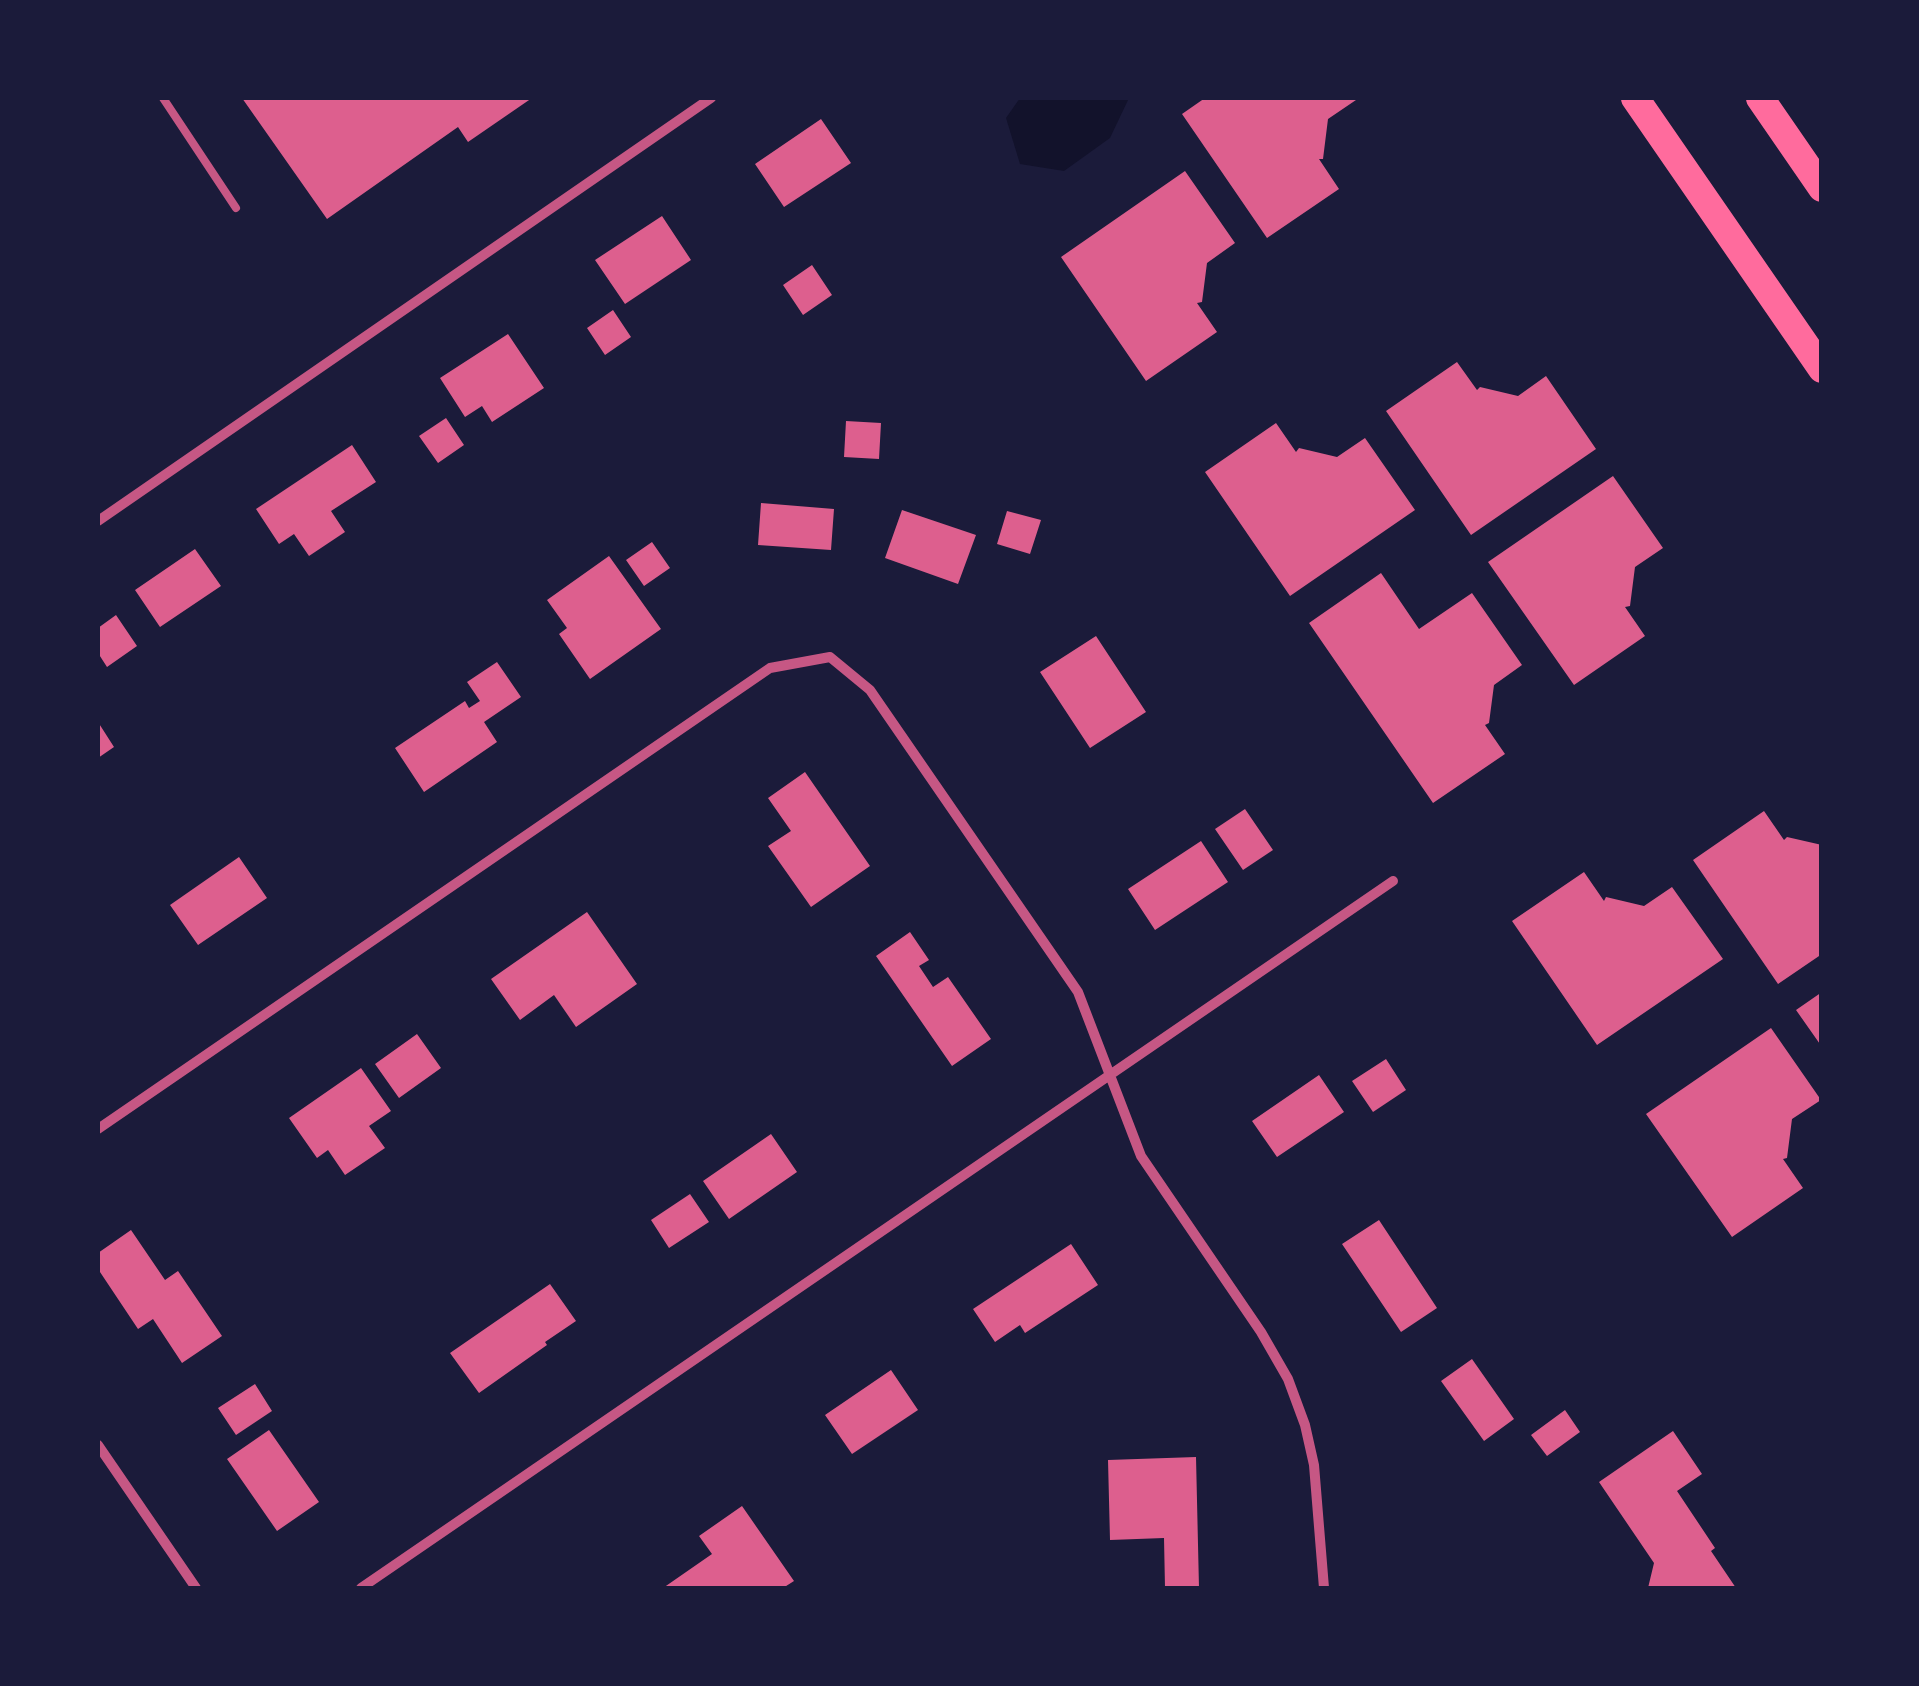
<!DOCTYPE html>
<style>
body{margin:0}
#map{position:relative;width:1919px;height:1686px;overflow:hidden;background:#1b1b3a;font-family:Roboto,sans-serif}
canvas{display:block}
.frame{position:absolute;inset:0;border:100px solid #1b1b3a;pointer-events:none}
</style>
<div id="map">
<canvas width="1919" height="1686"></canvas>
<div class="frame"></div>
</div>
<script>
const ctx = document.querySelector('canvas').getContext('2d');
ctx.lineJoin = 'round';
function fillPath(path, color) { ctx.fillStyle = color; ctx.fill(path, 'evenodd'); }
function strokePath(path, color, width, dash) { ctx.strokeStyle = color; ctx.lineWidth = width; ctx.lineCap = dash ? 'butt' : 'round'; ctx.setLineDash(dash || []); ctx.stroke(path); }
fillPath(new Path2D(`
 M1020 98H1129L1110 138 1064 171 1020 164 1006 118Z`), '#12122b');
fillPath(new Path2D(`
 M242 98H532L468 142 458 127 327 219Z
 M1205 98H1354L1356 100 1328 119 1323 159H1319L1339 189 1267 238 1182 114Z
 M821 119 851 163 784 207 755 164Z
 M1185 171 1235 243 1207 263 1202 302 1197 303 1217 332 1146 381 1061 257Z
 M662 216 691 260 625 304 595 260Z
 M812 265 832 295 803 315 783 285Z
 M613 310 631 337 605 355 587 328Z
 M508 334 544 388 492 422 482 406 465 417 440 378Z
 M1457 362 1477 390 1480 387 1518 396 1546 376 1596 449 1471 535 1386 411Z
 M446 418 464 445 438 463 419 436Z
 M846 421 881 423 879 459 844 457Z
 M1276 423 1296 452 1299 448 1337 457 1365 438 1415 510 1290 596 1205 472Z
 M352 445 376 482 331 511 345 532 309 556 294 534 279 544 256 509Z
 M1613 476 1663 548 1635 567 1630 606 1625 607 1645 636 1574 685 1488 562Z
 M761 503 834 509 831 550 758 545Z
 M902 510 976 535 958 584 885 558Z
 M1007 511 1041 520 1030 554 997 544Z
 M652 542 670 568 644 586 626 560Z
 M195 549 221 586 160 627 135 590Z
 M609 556 661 629 590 679 559 634 567 628 547 600Z
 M1381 573 1419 629 1472 593 1522 665 1494 685 1489 723 1485 725 1505 754 1433 803 1309 623Z
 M116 615 137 646 107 667 98 653V628Z
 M1096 636 1146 712 1090 748 1040 672Z
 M497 662 521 697 484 722 497 742 424 792 395 748 465 701 469 708 480 701 467 682Z
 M98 722 114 747 98 758Z
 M805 772 870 866 811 907 768 846 791 831 768 798Z
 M1245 809 1273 850 1243 870 1215 829Z
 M1764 811 1784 840 1787 837 1822 845V954L1778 984 1693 860Z
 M1201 841 1228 882 1155 930 1128 889Z
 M239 857 267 898 198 945 170 905Z
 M1584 872 1604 901 1606 897 1644 906 1672 887 1723 959 1597 1045 1512 921Z
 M587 912 637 984 576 1027 554 995 520 1020 491 979Z
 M910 932 929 960 919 966 933 987 948 977 991 1039 952 1066 876 956Z
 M1822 992V1047L1796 1010Z
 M1771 1028 1821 1100 1792 1119 1787 1158 1783 1159 1803 1188 1732 1237 1646 1114Z
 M417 1034 441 1068 399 1098 375 1064Z
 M1386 1059 1406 1090 1373 1112 1352 1081Z
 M361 1068 391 1111 369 1126 385 1148 345 1175 328 1150 317 1158 289 1118Z
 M1319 1075 1344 1112 1277 1157 1252 1121Z
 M771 1134 797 1172 729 1219 703 1181Z
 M690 1194 709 1222 669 1248 651 1220Z
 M1379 1220 1437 1308 1401 1332 1342 1244Z
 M131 1230 165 1280 178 1271 222 1336 182 1363 153 1319 138 1329 98 1269V1253Z
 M1071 1244 1098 1285 1025 1333 1020 1325 995 1342 973 1309Z
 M550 1284 576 1321 545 1342 547 1345 479 1393 450 1353Z
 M1472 1359 1514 1419 1484 1441 1441 1381Z
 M891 1370 918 1410 852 1454 825 1415Z
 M255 1384 272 1411 236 1435 218 1408Z
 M1565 1410 1580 1432 1547 1456 1531 1435Z
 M269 1430 319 1502 277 1531 227 1459Z
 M1673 1431 1702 1474 1677 1491 1715 1548 1711 1551 1736 1588H1648L1654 1563 1599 1482Z
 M1196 1457 1199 1588H1165L1164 1538 1110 1540 1108 1460Z
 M742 1506 794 1581 783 1588H663L712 1554 699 1536Z`), '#dd5f8e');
strokePath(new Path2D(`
 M163 98 236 208`), '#c65784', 8);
strokePath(new Path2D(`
 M98 521 711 98
 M98 1129 770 668 830 657 870 690 1078 992 1141 1156 1261 1332 1288 1379 1305 1425 1314 1465 1324 1588
 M98 1445 196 1588
 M361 1588 1393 881`), '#c65784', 10);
strokePath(new Path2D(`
 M1635 98 1822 369
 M1760 98 1822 188`), '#ff6b9d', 28);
</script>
